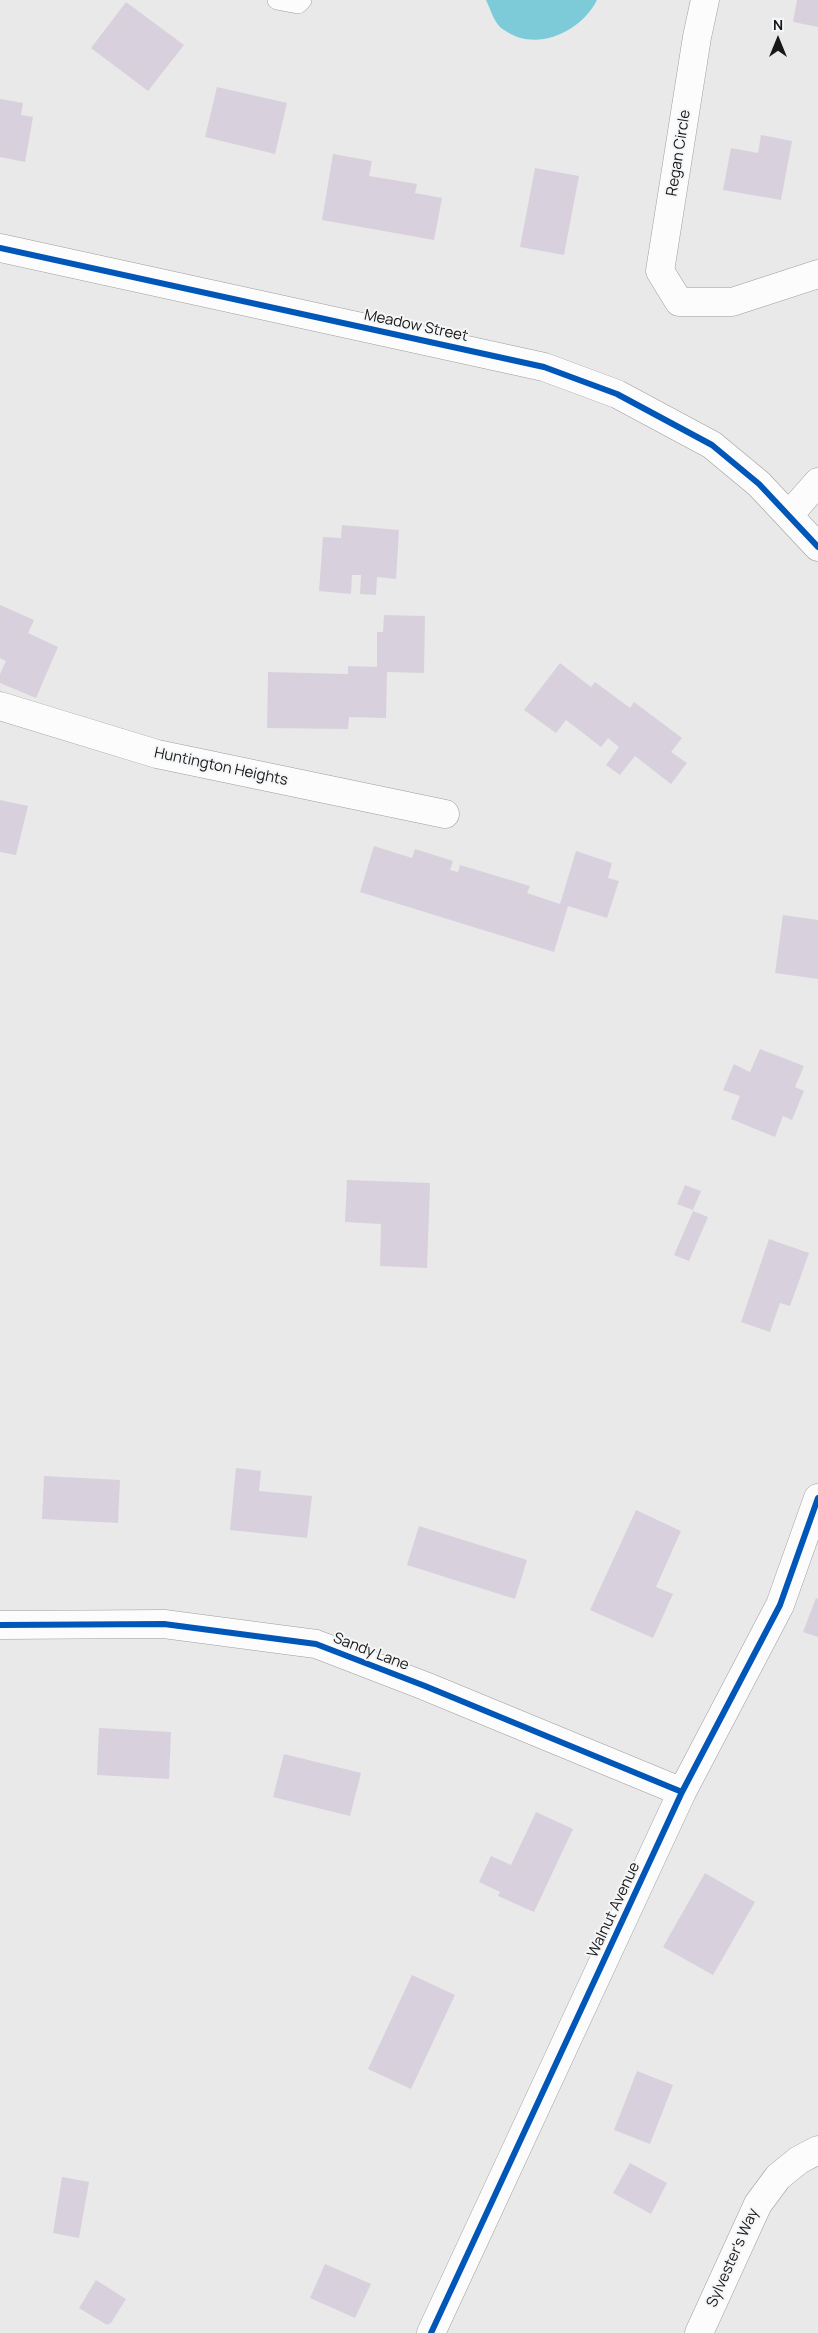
<!DOCTYPE html>
<style>
body{margin:0}
#map{position:relative;width:818px;height:2333px;overflow:hidden;background:#e9e9e9;font-family:Manrope,sans-serif}
canvas{display:block}
.north{position:absolute;left:753px;top:15px;width:50px;height:50px;-webkit-text-stroke:4px #f5f6f7;paint-order:stroke;rotate:0deg;font-size:14px;font-weight:700;line-height:20px;text-align:center;color:#181819}
.north::after{content:'';display:block;margin:auto;width:18px;height:22px;background:#181819;clip-path:polygon(50% 0,100% 100%,50% 72%,0 100%)}
</style>
<div id="map">
<canvas width="818" height="2333"></canvas>
<div class="north">N</div>
</div>
<script>
const ctx = document.querySelector('canvas').getContext('2d');
ctx.lineJoin = 'round';
function fillPath(path, color) { ctx.fillStyle = color; ctx.fill(path, 'evenodd'); }
function strokePath(path, color, width, dash) { ctx.strokeStyle = color; ctx.lineWidth = width; ctx.lineCap = dash ? 'butt' : 'round'; ctx.setLineDash(dash || []); ctx.stroke(path); }
function write(font, color, halo, rows, align = 'center') {
  ctx.font = font + ' Manrope,sans-serif'; ctx.lineWidth = 4; ctx.setLineDash([]); ctx.textBaseline = 'middle'; ctx.strokeStyle = halo; ctx.fillStyle = color; for (const [text, x, y, turn = 0] of rows) {
    ctx.save(); ctx.translate(x, y); ctx.rotate((+turn || 0) * Math.PI / 180); ctx.textAlign = isNaN(turn) ? turn : align; if (halo) ctx.strokeText(text, 0, 0); ctx.fillText(text, 0, 0); ctx.restore();
  }
}
fillPath(new Path2D(`
 M486 0H597C581 32 536 53 504 30 494 24 491 10 486 0Z`), '#7dcad9');
fillPath(new Path2D(`
 M797 0H818V27L793 22Z
 M126 2 184 45 148 91 91 48Z
 M217 87 287 103 275 154 205 137Z
 M0 99 23 103 21 115 33 117 25 162 0 157Z
 M761 135 792 141 781 200 723 190 731 148 758 153Z
 M333 154 372 161 369 176 417 184 415 193 442 198 434 240 322 220Z
 M535 168 579 176 564 255 520 247Z
 M342 525 399 530 396 579 377 577 376 595 360 594 361 575H352L351 594 319 591 323 537 341 538Z
 M0 605 34 620 28 633 58 647 36 698 0 683V674L6 661 0 658Z
 M384 615 425 616 424 673 387 672 386 718 349 717 348 729 267 728 268 672 348 674V666L377 667V632H383Z
 M560 663 591 687 595 682 630 708 634 702 682 738 671 752 687 763 671 784 635 756 620 775 606 765 619 747 608 738 601 747 566 720 556 733 524 710Z
 M0 800 28 806 16 855 0 852Z
 M374 846 412 858 415 849 453 861 450 870 458 872 460 865 530 886 527 893 560 904 576 851 612 863 608 878 619 881 607 918 568 906 554 952 360 892Z
 M783 915 818 920V979L775 973Z
 M760 1049 804 1066 795 1087 804 1091 792 1120 783 1116 775 1137 731 1119 740 1096 723 1090 734 1064 750 1072Z
 M347 1180 430 1183 427 1268 380 1266 381 1224 345 1222Z
 M685 1185 701 1191 693 1210 677 1204Z
 M693 1211 708 1217 689 1261 674 1255Z
 M769 1239 809 1253 790 1306 780 1303 770 1332 741 1322Z
 M236 1468 261 1471 259 1491 312 1496 307 1538 230 1530Z
 M44 1476 120 1480 118 1523 42 1519Z
 M636 1510 681 1531 656 1587 673 1594 653 1638 590 1610Z
 M419 1526 527 1560 515 1599 407 1565Z
 M816 1598 818 1599V1637L803 1632Z
 M99 1728 171 1732 169 1779 97 1775Z
 M284 1754 361 1773 350 1816 273 1797Z
 M536 1812 573 1829 534 1912 498 1896 500 1892 479 1882 491 1856 511 1865Z
 M705 1873 755 1902 713 1975 663 1947Z
 M412 1975 455 1995 411 2089 368 2069Z
 M637 2071 673 2085 650 2144 614 2130Z
 M630 2163 667 2183 651 2214 613 2193Z
 M62 2177 89 2182 79 2238 53 2233Z
 M325 2264 371 2284 355 2318 310 2298Z
 M96 2280 126 2299 111 2323 107 2325 79 2308Z`), '#d9d0dd');
const service = new Path2D(`
 M277 0 298 4 302 0`);
const minor = new Path2D(`
 M705 0 697 37 660 271 679 302H732L818 274
 M789 515 818 482
 M0 706 157 754 445 814
 M0 1625 164 1624 316 1644 425 1686 682 1792
 M431 2333 682 1792 780 1605 818 1498
 M699 2333 758 2204 778 2177 799 2160 818 2150`);
const tertiary = new Path2D(`
 M0 248 544 367 617 394 712 445 759 484 818 547`);
strokePath(service, '#9d9d9d', 20);
strokePath(minor, '#9d9d9d', 29);
strokePath(tertiary, '#9d9d9d', 29);
strokePath(service, '#fcfcfc', 19);
strokePath(minor, '#fcfcfc', 28);
strokePath(tertiary, '#fcfcfc', 28);
strokePath(new Path2D(`
 M0 248 544 367 617 394 712 445 759 484 818 547
 M0 1625 164 1624 316 1644 425 1686 682 1792
 M431 2333 682 1792 780 1605 818 1498`), '#0057b8', 6);
write('15px', '#181819', '#f5f6f7', [
 ["Regan Circle",679,153,-81],
 ["Meadow Street",416,326,12],
 ["Huntington Heights",221,767,12],
 ["Sandy Lane",371,1652,21],
 ["Walnut Avenue",614,1910,-65],
 ["Sylvester's Way",733,2258,-66]
]);
</script>
